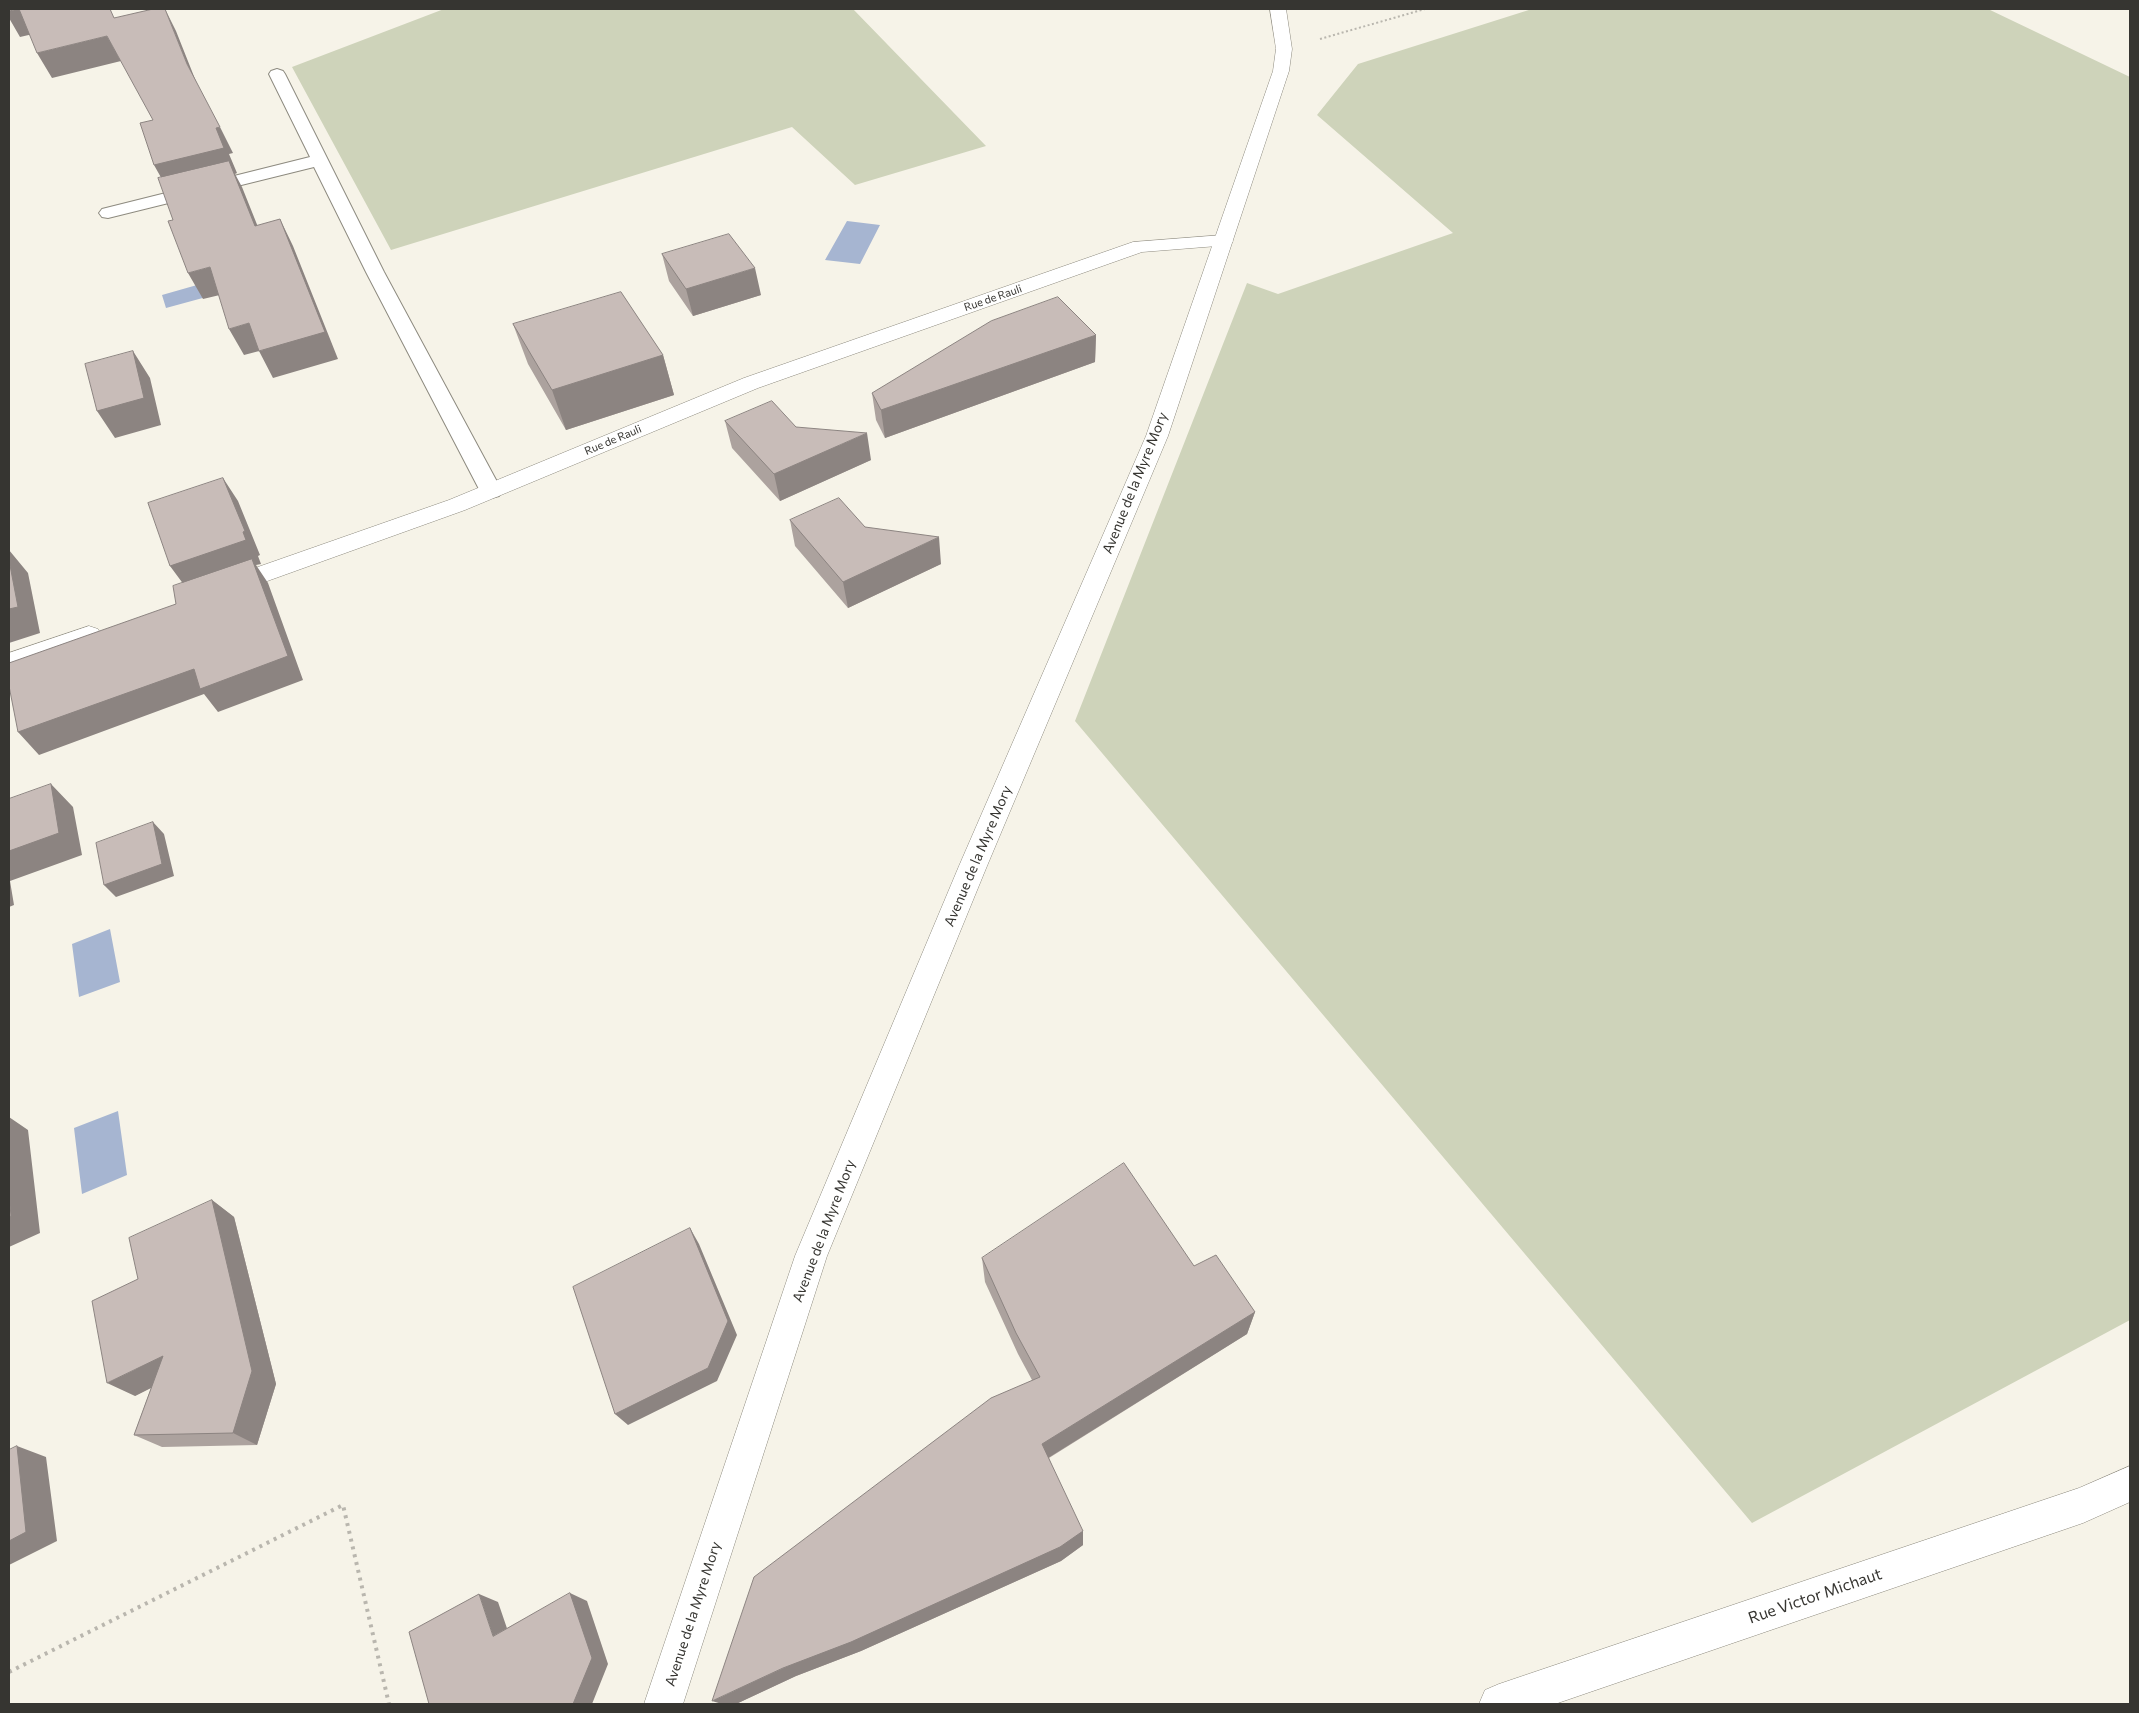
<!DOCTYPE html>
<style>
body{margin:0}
#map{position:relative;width:2139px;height:1713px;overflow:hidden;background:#f6f3e8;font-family:Commissioner,sans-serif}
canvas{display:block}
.frame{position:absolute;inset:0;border:10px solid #363531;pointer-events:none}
</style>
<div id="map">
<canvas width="2139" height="1713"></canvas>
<div class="frame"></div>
</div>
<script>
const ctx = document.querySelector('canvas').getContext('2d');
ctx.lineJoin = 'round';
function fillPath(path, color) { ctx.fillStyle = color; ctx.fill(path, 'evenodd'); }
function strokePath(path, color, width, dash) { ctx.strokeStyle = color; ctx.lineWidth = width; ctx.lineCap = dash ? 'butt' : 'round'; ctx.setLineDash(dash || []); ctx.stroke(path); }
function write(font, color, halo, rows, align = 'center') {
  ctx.font = font + ' Commissioner,sans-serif'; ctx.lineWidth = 4; ctx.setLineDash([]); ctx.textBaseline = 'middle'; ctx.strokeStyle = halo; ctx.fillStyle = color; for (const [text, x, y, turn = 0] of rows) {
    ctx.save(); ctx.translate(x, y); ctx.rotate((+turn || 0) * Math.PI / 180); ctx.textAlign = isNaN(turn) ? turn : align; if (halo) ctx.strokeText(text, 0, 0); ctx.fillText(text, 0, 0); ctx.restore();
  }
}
fillPath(new Path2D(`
 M444 9H853L986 146 855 185 792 127 391 250 292 67Z
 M1532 9H1988L2130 77V1320L1752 1523 1075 721 1247 283 1278 294 1453 233 1317 115 1358 64Z`), '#ced3ba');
fillPath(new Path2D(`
 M847 221 880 225 860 264 825 260Z
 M204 283 221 293 166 308 162 295Z
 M110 929 120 982 79 997 72 944Z
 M118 1111 127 1175 82 1194 74 1128Z`), '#a6b5d1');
const lane = new Path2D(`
 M277 69 283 71 285 74 384 272 502 491 499 496 491 498 483 496 480 491 366 272 314 167 108 218 102 217 99 213 102 209 310 157 269 74 271 71Z`);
const street = new Path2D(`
 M1223 235 1230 237 1233 241 1230 245 1142 252 758 388 465 510 234 593 226 595 218 593 214 587 218 581 449 500 744 378 1133 242Z
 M89 626 98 629 101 635 98 641 9 671V653Z`);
const secondary = new Path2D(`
 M1270 9H1286L1292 49 1289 71 1168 436 987 866 827 1256 683 1704H644L795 1256 959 866 1146 436 1273 71 1276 49Z
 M2130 1466V1502L2083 1523 1555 1704H1479L1485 1690 1499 1684 2079 1488Z`);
strokePath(lane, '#8d8a7f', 2);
strokePath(street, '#8d8a7f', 1);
strokePath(secondary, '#8d8a7f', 1);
strokePath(new Path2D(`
 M1320 39 1425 9`), '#b9b6ae', 2, [2, 2.5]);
strokePath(new Path2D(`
 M9 1672 343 1505 389 1704`), '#b9b6ae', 4, [3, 5]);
fillPath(lane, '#fff');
fillPath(street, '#fff');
fillPath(secondary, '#fff');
fillPath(new Path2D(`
 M662 254 761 295 693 316 669 281Z
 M513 324 663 355 674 395 566 430 528 364Z
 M1096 335 1095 362 885 438 876 420 872 393Z
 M725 421 796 427 871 460 780 501 732 448Z
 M790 520 865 527 941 564 848 608 795 546Z
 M212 1200 234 1217 276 1384 257 1445 162 1447 134 1435 151 1388 135 1396 138 1279Z
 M982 1258 1194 1266 1255 1312 1247 1334 1049 1458 1083 1545 1061 1561 861 1651 796 1676 736 1704H722L1032 1380 1018 1354 985 1282Z`), '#aca29e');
fillPath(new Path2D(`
 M19 9 33 34 20 37 9 18V11Z
 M165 9 176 31 199 89 187 64Z
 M107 36 121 61 52 78 37 53Z
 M220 127 233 153 229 154 237 173 235 174 242 187 268 252 168 190 154 165 216 128Z
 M280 219 293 246 338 359 273 378 259 351Z
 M210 267 224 294 203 299 188 273Z
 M755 268 761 295 693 316 686 289Z
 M249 323 263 350 244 355 229 329Z
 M1096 335 1095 362 885 438 881 410Z
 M133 351 150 378 161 425 115 438 97 411Z
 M663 355 674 395 566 430 552 390Z
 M867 433 871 460 780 501 774 474Z
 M223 478 238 501 260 555 258 556 261 564 256 565 268 583 303 680 218 712 204 694 39 755 18 732 255 566 187 589 170 566Z
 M939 537 941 564 848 608 843 582Z
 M9 550 28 573 40 633 9 643Z
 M51 784 73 807 82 855 10 881 14 905 9 907V851Z
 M153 822 164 834 174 876 116 897 104 885Z
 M9 1117 28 1130 40 1233 9 1247Z
 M212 1200 234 1217 276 1384 257 1445 233 1433Z
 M690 1228 699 1244 737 1335 717 1381 628 1425 615 1414Z
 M1255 1312 1247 1334 1043 1461 1042 1444Z
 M163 1356 188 1369 135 1396 107 1383Z
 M17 1446 46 1457 57 1541 9 1565V1541Z
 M1083 1531V1545L1061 1561 861 1651 796 1676 736 1704H722L712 1701Z
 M570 1593 587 1601 608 1664 592 1704H573Z
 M479 1594 498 1602 512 1643 493 1636Z`), '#8c8481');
const building = new Path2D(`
 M9 9H110L114 18 153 9H165L187 64 220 127 216 128 224 148 154 165 140 123 153 120 107 36 37 53 19 9 9 11Z
 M229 161 255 226 280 219 325 332 259 351 249 323 229 329 210 267 188 273 168 221 173 220 158 178Z
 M729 234 755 268 686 289 662 254Z
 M621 292 663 355 552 390 513 324Z
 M1058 297 1096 335 881 410 872 393 991 321Z
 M133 351 144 398 97 411 85 364Z
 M772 401 796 427 867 433 774 474 725 421Z
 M223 478 245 531 243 532 246 540 170 566 148 503Z
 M839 498 865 527 939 537 843 582 790 520Z
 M252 559 288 656 200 689 194 669 18 732 9 686V663L176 604 173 586Z
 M9 560 18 607 9 609Z
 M51 784 59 833 9 851V799Z
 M153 822 162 864 104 885 96 843Z
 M1124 1163 1194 1266 1216 1255 1255 1312 1042 1444 1083 1531 1060 1547 851 1642 783 1668 712 1701 754 1577 991 1398 1040 1377 1016 1333 982 1258Z
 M9 1194 11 1216 9 1217Z
 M212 1200 252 1371 233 1433 134 1435 163 1356 107 1383 92 1301 138 1279 129 1238Z
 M690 1228 728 1321 708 1368 615 1414 573 1287Z
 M17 1446 26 1532 9 1541V1450Z
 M570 1593 592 1658 573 1704H429L409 1632 479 1594 493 1636Z`);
fillPath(building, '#c8bcb8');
strokePath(building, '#8c8481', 1);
write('11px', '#363531', '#fff', [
 ["Rue de Rauli",993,298,-19],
 ["Rue de Rauli",613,440,-23]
]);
write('14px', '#363531', '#fff', [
 ["Avenue de la Myre Mory",1135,483,-68],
 ["Avenue de la Myre Mory",978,856,-67],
 ["Avenue de la Myre Mory",824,1231,-69],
 ["Avenue de la Myre Mory",693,1614,-72]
]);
write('16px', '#363531', '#fff', [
 ["Rue Victor Michaut",1815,1596,-19]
]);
</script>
